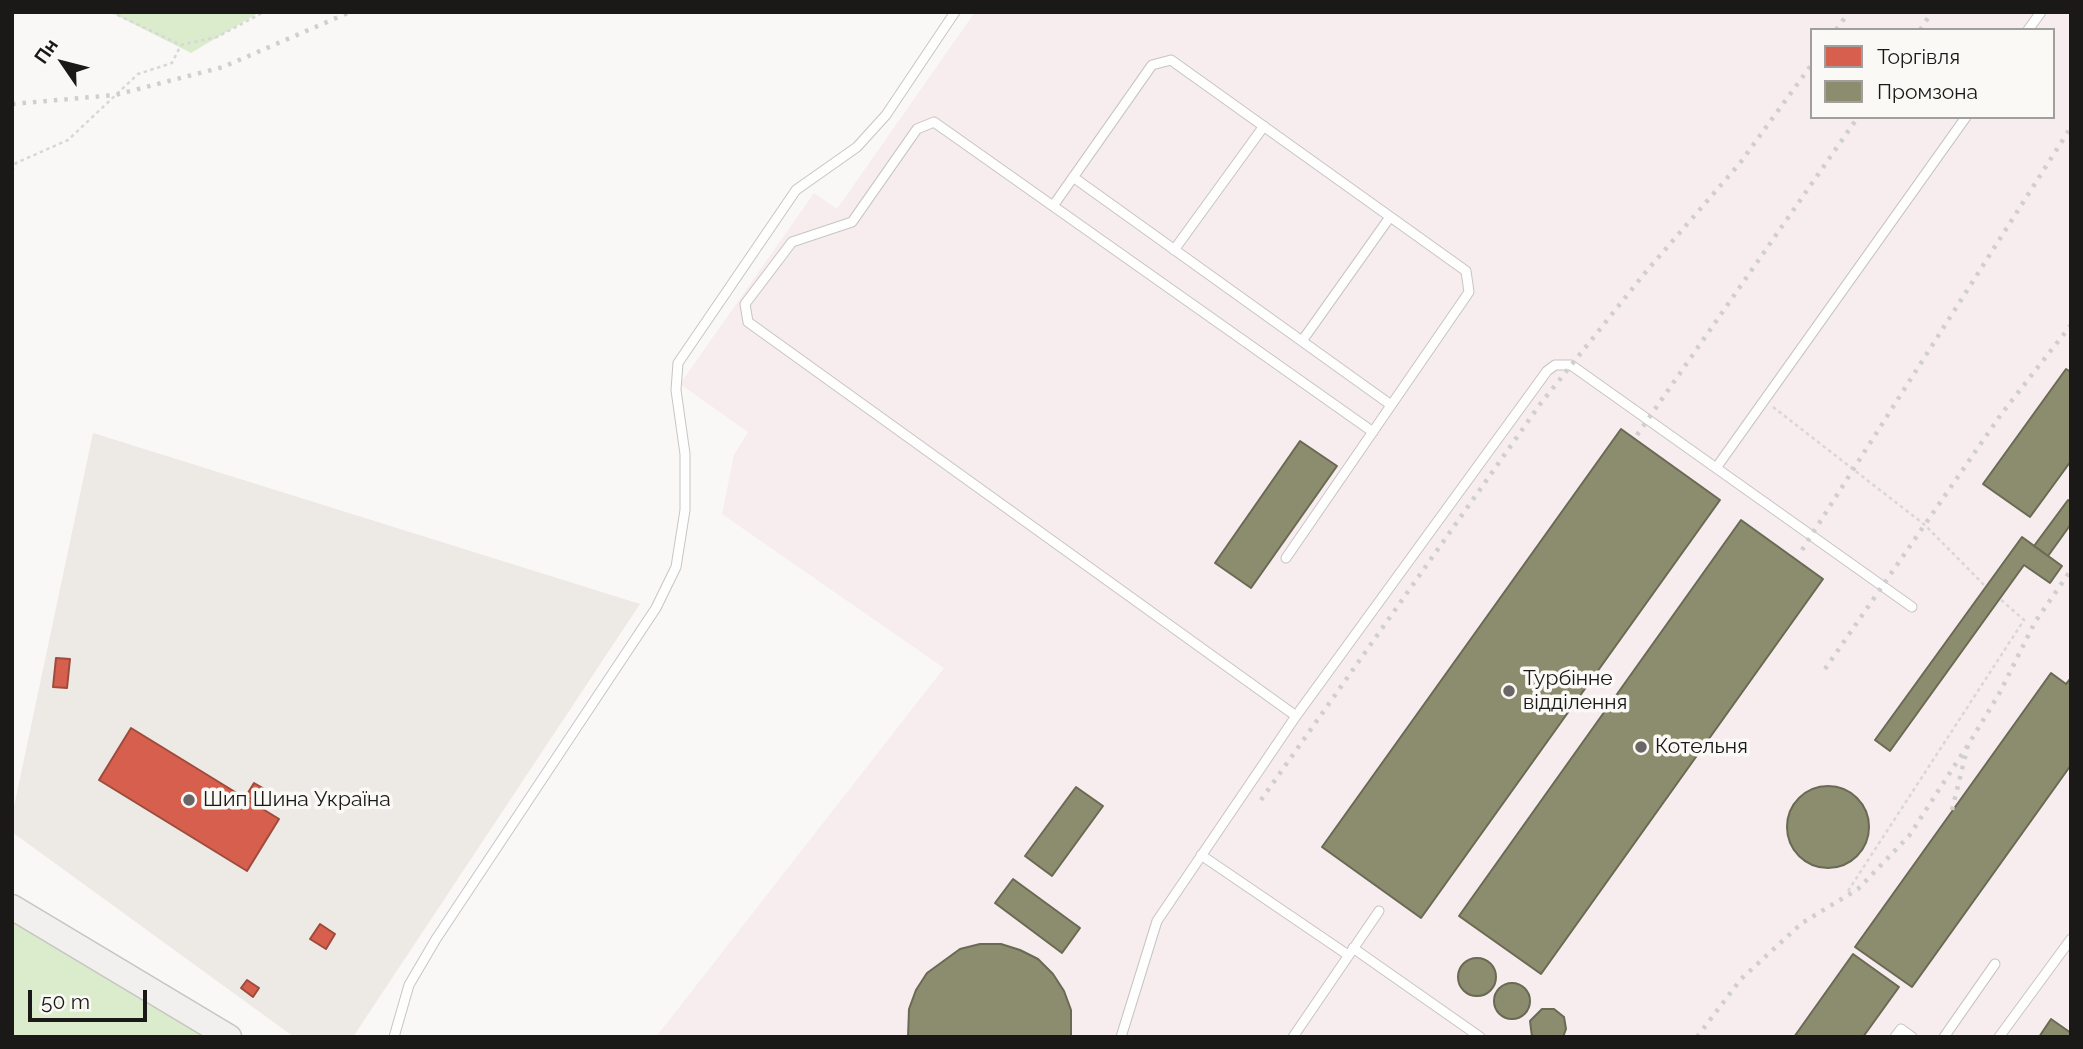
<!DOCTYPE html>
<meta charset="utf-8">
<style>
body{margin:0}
#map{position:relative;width:2083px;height:1049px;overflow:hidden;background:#faf8f6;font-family:Raleway,sans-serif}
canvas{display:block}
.frame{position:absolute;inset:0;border:14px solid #1a1918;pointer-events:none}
.legend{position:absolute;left:1810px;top:28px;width:245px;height:91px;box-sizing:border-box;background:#fbf9f5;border:2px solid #a19f9d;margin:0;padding:9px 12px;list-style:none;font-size:21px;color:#1a1918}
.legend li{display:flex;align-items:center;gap:14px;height:35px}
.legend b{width:35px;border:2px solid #a19f9d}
.north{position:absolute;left:28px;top:28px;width:70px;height:70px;-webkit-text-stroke:5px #fbf9f5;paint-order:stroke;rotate:305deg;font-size:19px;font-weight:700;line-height:28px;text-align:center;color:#1a1918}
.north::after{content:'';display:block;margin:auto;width:24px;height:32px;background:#1a1918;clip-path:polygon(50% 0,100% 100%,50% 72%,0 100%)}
.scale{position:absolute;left:28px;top:990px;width:119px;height:32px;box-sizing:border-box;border:4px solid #1a1918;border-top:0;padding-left:9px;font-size:21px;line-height:24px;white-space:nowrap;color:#1a1918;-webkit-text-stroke:5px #fbf9f5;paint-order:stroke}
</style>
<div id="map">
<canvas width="2083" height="1049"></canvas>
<div class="frame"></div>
<ul class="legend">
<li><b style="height:19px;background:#d6604d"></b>Торгівля</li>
<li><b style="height:19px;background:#8c8c6e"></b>Промзона</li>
</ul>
<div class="north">Пн</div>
<div class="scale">50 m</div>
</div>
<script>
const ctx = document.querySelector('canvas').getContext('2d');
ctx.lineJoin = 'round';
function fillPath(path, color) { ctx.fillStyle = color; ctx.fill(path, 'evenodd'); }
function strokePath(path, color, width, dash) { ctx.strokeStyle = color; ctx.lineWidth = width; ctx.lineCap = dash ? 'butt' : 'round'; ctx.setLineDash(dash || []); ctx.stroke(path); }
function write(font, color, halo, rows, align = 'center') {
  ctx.font = font + ' Raleway,sans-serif'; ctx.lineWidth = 7; ctx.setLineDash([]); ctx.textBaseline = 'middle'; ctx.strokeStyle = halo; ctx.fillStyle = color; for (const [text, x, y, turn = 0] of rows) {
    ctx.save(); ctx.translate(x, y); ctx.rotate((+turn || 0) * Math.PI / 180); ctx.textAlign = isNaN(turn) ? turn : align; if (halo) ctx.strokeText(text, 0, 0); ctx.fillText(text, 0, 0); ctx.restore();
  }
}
fillPath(new Path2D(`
 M93 433 640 604 353 1037H294L12 832V816Z`), '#ede9e4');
fillPath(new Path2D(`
 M975 12H2071V1037H656L944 668 722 514 734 455 748 432 680 384 814 193 837 209ZM1812 30H2053V117H1812Z`), '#f7ecee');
fillPath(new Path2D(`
 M110 12H260L191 53Z
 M12 921 210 1037H12Z`), '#dbeccd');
const shops = new Path2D(`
 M56 658 70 659 67 688 53 687Z
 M131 728 279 819 247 871 99 780Z
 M254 783 268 791 260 805 246 796Z
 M320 924 335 934 326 949 310 939Z
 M247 980 259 988 253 997 241 988Z`);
fillPath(shops, '#d6604d');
strokePath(shops, '#9e4b3d', 2);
const industry = new Path2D(`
 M2066 369 2071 372V461L2030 517 1983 484Z
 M1621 429 1720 500 1421 918 1322 847Z
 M1300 441 1337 466 1251 588 1215 563Z
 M2068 500 2071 502V524L2048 556 2034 546Z
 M1741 520 1823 579 1541 974 1459 916Z
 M2022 537 2062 566 2050 583 2024 565 1890 751 1875 740Z
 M2051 673 2066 684 2071 678V765L1912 987 1855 947Z
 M1787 827a41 41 0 1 1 82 0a41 41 0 1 1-82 0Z
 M1076 787 1103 806 1052 876 1025 856Z
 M1013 879 1080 928 1062 953 995 903Z
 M980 944H1001L1020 950 1038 959 1053 974 1064 991 1071 1010V1037H908L909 1009 916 990 927 973 960 949Z
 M1853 954 1899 987 1863 1037H1794Z
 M1458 977a19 19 0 1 1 38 0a19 19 0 1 1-38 0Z
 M1494 1001a18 18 0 1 1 36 0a18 18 0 1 1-36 0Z
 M1542 1009H1554L1564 1017 1566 1029 1563 1037H1532L1530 1021Z
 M2051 1019 2071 1033V1037H2039Z`);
fillPath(industry, '#8c8c6e');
strokePath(industry, '#6a6a54', 2);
const lane = new Path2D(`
 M2028 30 2041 12
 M1073 177 1391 405
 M1053 206 1152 65 1171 60 1466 271 1469 292 1286 558
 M1174 250 1264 126
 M1302 341 1390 217
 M1716 468 1966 117
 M1296 716 748 322 745 304 792 242 852 222 917 129 934 122 1373 432
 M1201 855 1348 955
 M1353 948 1480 1037
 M394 1037 409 985 436 939 656 608 676 567 685 510V454L676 390 678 363 796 190 857 147 886 115 955 12
 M1121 1037 1157 921 1296 716 1547 371 1555 365H1571L1912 607
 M1293 1037 1379 911
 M1895 1037 1901 1029 1912 1037
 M1944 1037 1995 964
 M1999 1037 2071 939`);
const secondary = new Path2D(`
 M12 907 229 1037`);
strokePath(lane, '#c6c5c3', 11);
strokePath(secondary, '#c6c5c3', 27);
strokePath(new Path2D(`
 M111 12 181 45 217 37 264 12
 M12 171 16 163 68 140 138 74 172 63 181 45
 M1773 407 1925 525 1986 587
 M1848 891 2024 620 2000 599`), '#d7d7d6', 2.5, [3.5, 3.5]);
strokePath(lane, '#fefefe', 9);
strokePath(secondary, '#f2f0ee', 24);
strokePath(new Path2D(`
 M1836 30 1849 12
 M1920 30 1932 12
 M12 104 115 95 223 67 350 12
 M1637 435 1858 117
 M1802 550 2071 127
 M1825 669 2002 413 2071 325
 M1261 800 1541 403 1644 274 1740 163 1812 64
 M1952 810 1968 745 1999 694 2035 622 2071 570
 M1697 1037 1741 979 1802 923 1858 889 1909 836 1968 745`), '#d0cfcf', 4.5, [3.5, 7]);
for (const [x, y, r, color] of [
 [1509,691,7,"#686766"],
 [1641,747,7,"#686766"],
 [189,800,7,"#686766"]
]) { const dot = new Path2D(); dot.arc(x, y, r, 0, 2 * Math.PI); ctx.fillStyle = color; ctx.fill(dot); strokePath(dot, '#fbf9f5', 2.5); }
write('21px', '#1a1918', '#fbf9f5', [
 ["Турбінне",1523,679],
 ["відділення",1523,703],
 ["Котельня",1655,747],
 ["Шип Шина Україна",203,800]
], 'left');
</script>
